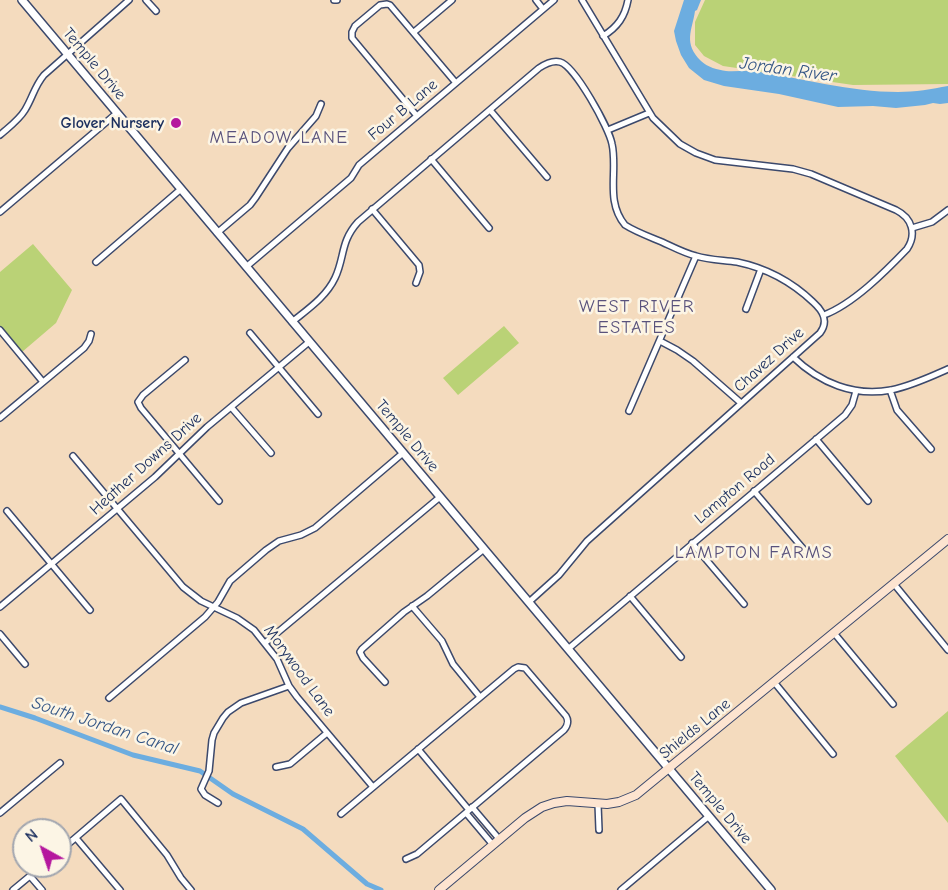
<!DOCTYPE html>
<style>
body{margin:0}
#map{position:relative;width:948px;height:890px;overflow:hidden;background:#f4dbbe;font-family:"Comic Neue",sans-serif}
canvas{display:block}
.north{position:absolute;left:12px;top:818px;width:60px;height:60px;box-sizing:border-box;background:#fcf5e5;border:2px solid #a2a6af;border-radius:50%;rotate:320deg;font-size:16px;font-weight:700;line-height:24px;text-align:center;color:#1b2f5e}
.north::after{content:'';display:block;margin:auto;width:21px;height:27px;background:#b5179e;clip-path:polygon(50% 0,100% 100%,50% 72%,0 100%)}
</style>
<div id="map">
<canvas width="948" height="890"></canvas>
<div class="north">N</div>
</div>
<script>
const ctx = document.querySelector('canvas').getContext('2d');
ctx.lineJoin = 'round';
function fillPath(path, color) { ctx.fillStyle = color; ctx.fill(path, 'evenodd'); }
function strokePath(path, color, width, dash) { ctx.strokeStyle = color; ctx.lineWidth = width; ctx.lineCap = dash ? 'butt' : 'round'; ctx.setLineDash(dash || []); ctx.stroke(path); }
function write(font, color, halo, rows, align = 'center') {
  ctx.font = font + ' "Comic Neue",sans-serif'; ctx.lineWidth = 5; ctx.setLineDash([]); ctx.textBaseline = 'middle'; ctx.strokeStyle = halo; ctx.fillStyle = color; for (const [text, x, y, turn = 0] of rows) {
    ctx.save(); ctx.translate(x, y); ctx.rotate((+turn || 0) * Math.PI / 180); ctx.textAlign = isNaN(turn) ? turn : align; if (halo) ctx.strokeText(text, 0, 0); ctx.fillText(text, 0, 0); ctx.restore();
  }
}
fillPath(new Path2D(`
 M705 0H948V84L853 85 723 66 704 56 695 45V22Z
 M33 244 72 290 56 323 22 352 0 326V272Z
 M504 326 519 343 458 395 443 378Z
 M948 711V823L895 756Z`), '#bad276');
fillPath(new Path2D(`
 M684 0H701L697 10 695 11C692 31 683 43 701 61 707 67 718 70 726 71 735 72 745 70 754 71 801 78 851 92 898 92 915 92 932 89 948 86V103L940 104 933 103 925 105 896 108 873 106 838 107 779 94 724 86 704 80 689 68 681 55 676 41 674 31Z`), '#6cade0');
strokePath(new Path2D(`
 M0 707 35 718 133 755 200 771 233 794 303 829 367 884 381 890`), '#6cade0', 5);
const minor = new Path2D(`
 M146 0 156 11
 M334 0H337
 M536 0 543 9
 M582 0 653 118 680 144 696 153 715 160 793 169 811 174 896 210C912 218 917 234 907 249 885 272 853 304 824 315
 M414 32 452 0
 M603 36C618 27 625 16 628 0
 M490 110 547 177
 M417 116 352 38V32L355 26 380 5 387 4 390 5 456 83
 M608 130 649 113
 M0 135C9 127 19 120 25 110 33 97 34 87 44 75L129 0
 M431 159 489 228
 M372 209 419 265 420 272 416 283
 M0 212 117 113
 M912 228 932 222 948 210
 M217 233 250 205 256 197 288 148 316 116 321 104
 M96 262 181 189
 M246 267 351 178 359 165 554 0
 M746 309 761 269
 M292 322C308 309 326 297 335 278 345 257 340 242 358 222L539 68C545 64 553 60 560 62 575 66 609 128 612 144 618 171 605 201 625 225 636 232 650 237 662 242 673 247 684 253 696 256 709 260 723 260 737 262 766 268 792 282 813 302 823 311 829 321 820 333L587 541 559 575 529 602
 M0 330 43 382
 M250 333 318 414
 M660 341 677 350 693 361 741 403
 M793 357C820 383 854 397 891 390 911 386 930 377 948 369
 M185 360 143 395 138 402 141 408 219 501
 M890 390 897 410 931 449
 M231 407 271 453
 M629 411 696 256
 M0 418 84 348 89 341 91 334
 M816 439 868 501
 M73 456 183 587 201 601 237 618 254 630 277 659 289 686 297 697 373 787
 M754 491 806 552
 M7 511 90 610
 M692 543 744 604
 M894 584 948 650
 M630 596 681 657
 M412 606 442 641 453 664 480 697
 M0 607 155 477 207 427 309 342
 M834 633 893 704
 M0 634 25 664
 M265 643 440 497
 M568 649 845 415 852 405 856 391
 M385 682 363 658 360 652 362 649 404 612 427 596 484 549
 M774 682 833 754
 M109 698 205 617 218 602 230 581 266 550 279 541 301 535 315 528 403 453
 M418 749 469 810
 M276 767 290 764 327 733
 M218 803 205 795 201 789 209 771 212 740 214 733 223 718 228 712 241 703 289 686
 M598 804 599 830
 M472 807 500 840
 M0 813 60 763
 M466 813 493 845
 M341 814 514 669 518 667 525 668 566 716C569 721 568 725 564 730L417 854 406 859
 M76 838 120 890
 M60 851 121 799 167 855 181 878 191 890
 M30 876 42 890
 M13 890 42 866
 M621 890 709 816`);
const tertiary = new Path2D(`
 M22 0 771 890`);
const secondary = new Path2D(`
 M439 890 525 818 542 807 554 803 567 801 607 804 619 802 636 795 948 539`);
strokePath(minor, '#3c496c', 8);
strokePath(tertiary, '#3c496c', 10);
strokePath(secondary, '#3c496c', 10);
strokePath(minor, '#fff', 5);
strokePath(tertiary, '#fff', 7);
strokePath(secondary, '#fde4d0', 8);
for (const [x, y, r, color] of [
 [176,123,6,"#b5179e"]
]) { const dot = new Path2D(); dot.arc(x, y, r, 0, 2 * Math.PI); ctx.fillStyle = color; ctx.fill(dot); strokePath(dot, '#fcf5e5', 2); }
write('16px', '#1b2f5e', '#fcf5e5', [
 ["Temple Drive",94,64,50],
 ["Four B Lane",403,110,-40],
 ["Chavez Drive",769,360,-42],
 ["Temple Drive",407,436,50],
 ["Heather Downs Drive",146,464,-42],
 ["Lampton Road",735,489,-40],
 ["Morywood Lane",299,671,54],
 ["Shields Lane",695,729,-39],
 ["Temple Drive",720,808,50]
]);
write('bold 16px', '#1b2f5e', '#fcf5e5', [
 ["Glover Nursery",164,123]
], 'right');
write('italic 18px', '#335585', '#fcf5e5', [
 ["Jordan River",788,70,8],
 ["South Jordan Canal",105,726,18]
]);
ctx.letterSpacing = '1.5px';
write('18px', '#59527c', '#fcf5e5', [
 ["MEADOW LANE",279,138],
 ["WEST RIVER",637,307],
 ["ESTATES",637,328],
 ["LAMPTON FARMS",754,553]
]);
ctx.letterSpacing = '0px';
</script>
